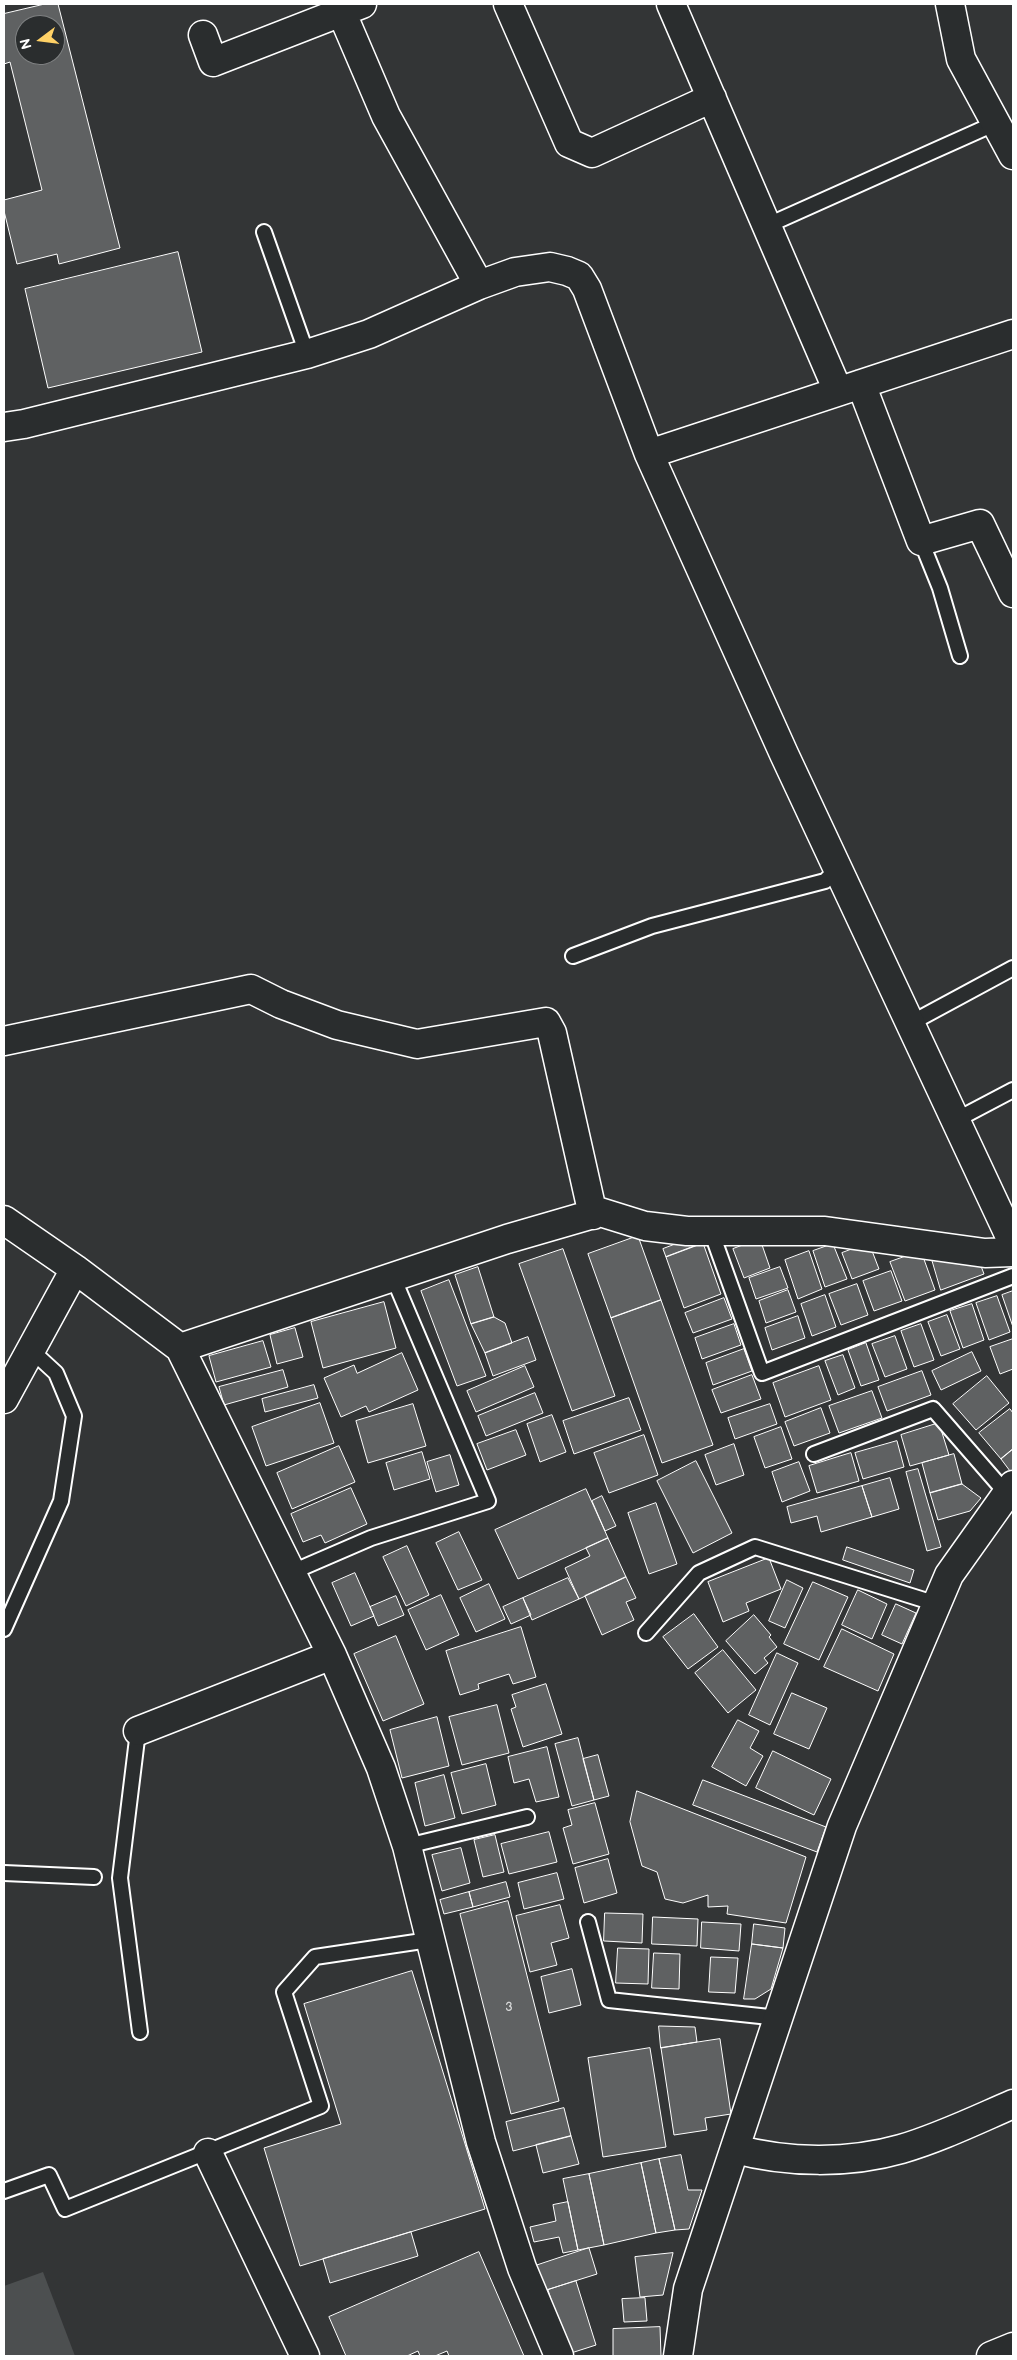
<!DOCTYPE html>
<style>
body{margin:0}
#map{position:relative;width:1017px;height:2360px;overflow:hidden;background:#333536;font-family:"Balsamiq Sans",sans-serif}
canvas{display:block}
.frame{position:absolute;inset:0;border:5px solid #fff;pointer-events:none}
.north{position:absolute;left:15px;top:15px;width:50px;height:50px;box-sizing:border-box;background:#2a2d2e;border:1px solid #7f8182;border-radius:50%;rotate:255deg;font-size:14px;font-weight:700;line-height:20px;text-align:center;color:#fff}
.north::after{content:'';display:block;margin:auto;width:18px;height:22px;background:#ffd166;clip-path:polygon(50% 0,100% 100%,50% 72%,0 100%)}
</style>
<div id="map">
<canvas width="1017" height="2360"></canvas>
<div class="frame"></div>
<div class="north">N</div>
</div>
<script>
const ctx = document.querySelector('canvas').getContext('2d');
ctx.lineJoin = 'round';
function fillPath(path, color) { ctx.fillStyle = color; ctx.fill(path, 'evenodd'); }
function strokePath(path, color, width, dash) { ctx.strokeStyle = color; ctx.lineWidth = width; ctx.lineCap = dash ? 'butt' : 'round'; ctx.setLineDash(dash || []); ctx.stroke(path); }
function write(font, color, halo, rows, align = 'center') {
  ctx.font = font + ' "Balsamiq Sans",sans-serif'; ctx.lineWidth = 5; ctx.setLineDash([]); ctx.textBaseline = 'middle'; ctx.strokeStyle = halo; ctx.fillStyle = color; for (const [text, x, y, turn = 0] of rows) {
    ctx.save(); ctx.translate(x, y); ctx.rotate((+turn || 0) * Math.PI / 180); ctx.textAlign = isNaN(turn) ? turn : align; if (halo) ctx.strokeText(text, 0, 0); ctx.fillText(text, 0, 0); ctx.restore();
  }
}
fillPath(new Path2D(`
 M43 2272 75 2356H4V2286Z`), '#4c4f50');
const building = new Path2D(`
 M45 4H58L120 248 59 264 57 254 17 264 4 211V200L42 190 10 62 4 64V14ZM25 25H55V55H25Z
 M178 252 202 352 48 388 25 289Z
 M638 1236 661 1300 611 1318 588 1254Z
 M695 1237 698 1245 666 1257 663 1249Z
 M760 1239 770 1268 744 1278 733 1249Z
 M703 1243 721 1294 684 1308 666 1257Z
 M869 1243 879 1269 852 1279 842 1253Z
 M833 1244 847 1279 825 1287 813 1251Z
 M563 1249 615 1396 572 1411 519 1264Z
 M809 1251 822 1289 798 1299 785 1260Z
 M921 1251 935 1290 905 1301 890 1262Z
 M931 1256 978 1258 984 1274 941 1290Z
 M478 1267 494 1317 471 1324 455 1275Z
 M780 1267 788 1288 756 1299 749 1278Z
 M891 1271 902 1301 874 1311 863 1281Z
 M449 1280 486 1376 457 1386 421 1291Z
 M857 1284 868 1315 841 1325 829 1294Z
 M788 1290 796 1312 766 1323 759 1301Z
 M1013 1291V1327L1002 1295Z
 M825 1295 836 1327 812 1336 801 1304Z
 M997 1296 1010 1332 989 1340 976 1303Z
 M724 1298 732 1319 693 1333 685 1313Z
 M661 1300 713 1445 662 1463 611 1318Z
 M384 1302 396 1348 323 1368 311 1322Z
 M972 1304 984 1340 963 1348 950 1311Z
 M947 1315 960 1349 941 1356 928 1322Z
 M798 1316 805 1338 772 1350 765 1328Z
 M494 1317 505 1323 512 1343 485 1353 471 1324Z
 M734 1324 741 1345 702 1359 695 1338Z
 M921 1324 934 1360 914 1367 901 1331Z
 M295 1328 303 1357 277 1364 270 1335Z
 M895 1336 907 1369 885 1377 872 1344Z
 M528 1337 536 1360 493 1376 485 1353Z
 M1013 1339V1369L1000 1374 990 1347Z
 M263 1341 271 1367 216 1382 209 1356Z
 M866 1343 879 1380 861 1386 848 1350Z
 M744 1349 752 1371 713 1385 706 1363Z
 M972 1352 981 1371 941 1390 932 1371Z
 M402 1353 418 1390 369 1412 366 1406 341 1417 324 1378 354 1365 357 1373Z
 M843 1355 855 1388 838 1395 825 1361Z
 M525 1366 534 1387 476 1412 467 1391Z
 M819 1366 831 1400 785 1417 773 1383Z
 M283 1370 288 1387 224 1405 219 1387Z
 M922 1371 931 1395 887 1411 878 1387Z
 M752 1375 761 1399 721 1413 712 1390Z
 M987 1376 1009 1403 976 1430 953 1404Z
 M314 1385 318 1398 265 1412 262 1399Z
 M872 1391 882 1418 839 1433 829 1406Z
 M535 1393 543 1413 486 1436 478 1416Z
 M629 1398 641 1430 574 1454 563 1421Z
 M320 1403 334 1443 266 1466 252 1427Z
 M413 1404 426 1446 368 1463 356 1421Z
 M770 1404 777 1424 735 1439 728 1418Z
 M821 1408 830 1433 794 1446 785 1422Z
 M1010 1409 1013 1413V1449L1001 1459 979 1433Z
 M552 1415 566 1452 540 1462 527 1424Z
 M939 1423 949 1455 910 1466 901 1435Z
 M781 1427 792 1459 765 1468 754 1437Z
 M516 1430 526 1455 487 1470 477 1444Z
 M644 1435 658 1475 609 1493 594 1453Z
 M897 1441 904 1467 863 1479 855 1453Z
 M734 1444 744 1475 716 1485 705 1455Z
 M339 1446 355 1482 292 1509 277 1473Z
 M1013 1449V1475L1001 1459Z
 M422 1452 430 1479 394 1490 386 1463Z
 M851 1453 859 1481 817 1493 809 1466Z
 M954 1454 962 1484 930 1493 922 1463Z
 M450 1455 459 1485 436 1492 427 1462Z
 M696 1461 732 1533 693 1553 657 1481Z
 M799 1462 810 1491 782 1502 772 1472Z
 M918 1469 941 1547 927 1551 906 1472Z
 M890 1478 899 1509 872 1517 862 1486Z
 M962 1484 981 1498 970 1511 938 1520 930 1493Z
 M862 1486 872 1517 821 1532 817 1516 791 1523 787 1507Z
 M351 1488 367 1524 325 1543 321 1535 303 1542 291 1514Z
 M586 1489 608 1538 518 1579 495 1530Z
 M602 1496 616 1526 605 1531 592 1501Z
 M656 1503 677 1564 649 1574 628 1513Z
 M459 1532 482 1580 458 1590 436 1543Z
 M608 1538 626 1577 579 1599 565 1568 590 1556 586 1548Z
 M407 1546 429 1595 406 1606 383 1557Z
 M847 1547 914 1570 910 1583 843 1560Z
 M769 1558 781 1589 746 1603 749 1611 723 1622 708 1582Z
 M355 1573 374 1616 351 1626 332 1583Z
 M626 1577 636 1598 626 1602 634 1620 602 1635 585 1596Z
 M568 1578 579 1599 532 1620 523 1598Z
 M787 1580 803 1588 785 1628 769 1621Z
 M813 1582 848 1597 819 1660 784 1644Z
 M489 1584 505 1619 476 1632 460 1598Z
 M858 1590 887 1604 872 1639 842 1625Z
 M441 1595 459 1635 426 1650 408 1610Z
 M396 1596 404 1615 378 1626 370 1607Z
 M523 1598 531 1615 511 1624 503 1607Z
 M896 1604 916 1613 902 1644 882 1635Z
 M694 1614 718 1647 688 1669 663 1637Z
 M754 1615 771 1635 769 1637 777 1647 764 1658 768 1663 755 1674 726 1641Z
 M521 1627 536 1677 513 1684 509 1674 478 1684 479 1689 460 1695 446 1651Z
 M842 1629 894 1654 878 1691 824 1667Z
 M396 1636 424 1704 383 1721 354 1654Z
 M723 1650 756 1690 728 1713 695 1673Z
 M777 1653 798 1663 770 1725 749 1715Z
 M546 1684 562 1734 523 1747 511 1709 516 1707 512 1695Z
 M792 1693 827 1708 809 1749 774 1734Z
 M497 1705 509 1753 462 1765 449 1717Z
 M437 1717 449 1766 402 1778 390 1730Z
 M738 1720 759 1731 750 1748 763 1756 746 1786 712 1767Z
 M578 1738 594 1800 572 1806 555 1744Z
 M547 1747 559 1797 536 1802 529 1779 514 1783 508 1757Z
 M773 1751 831 1779 814 1815 756 1788Z
 M598 1755 609 1796 594 1800 583 1759Z
 M486 1764 496 1805 462 1814 451 1773Z
 M444 1775 455 1818 425 1826 415 1783Z
 M703 1780 826 1827 817 1852 693 1805Z
 M637 1791 806 1857 786 1923 727 1914 728 1906 708 1907V1895L683 1903 665 1899 657 1872 642 1866 630 1822Z
 M595 1803 609 1854 573 1864 563 1828 572 1825 568 1810Z
 M549 1832 557 1862 509 1874 501 1844Z
 M495 1835 504 1872 483 1877 474 1840Z
 M461 1848 470 1883 442 1891 432 1855Z
 M608 1859 617 1893 584 1903 575 1868Z
 M557 1873 564 1899 524 1909 518 1883Z
 M506 1882 510 1897 473 1907 469 1892Z
 M469 1892 473 1907 444 1914 440 1900Z
 M508 1901 559 2101 511 2114 460 1914Z
 M560 1905 569 1938 551 1943 557 1965 530 1972 516 1916Z
 M605 1913 643 1914 642 1943 604 1941Z
 M653 1917 698 1919 697 1946 652 1944Z
 M702 1922 741 1924 739 1951 701 1948Z
 M754 1924 785 1928 783 1948 752 1944Z
 M752 1944 783 1948 771 1989 755 1999H744Z
 M618 1948 649 1949 648 1984 616 1983Z
 M654 1953 680 1954 679 1989 652 1988Z
 M711 1957 738 1958 735 1993 709 1992Z
 M572 1969 581 2005 549 2013 541 1977Z
 M412 1971 485 2209 300 2266 264 2148 341 2124 304 2004Z
 M659 2026 695 2027 697 2042 661 2048Z
 M720 2039 731 2114 705 2118 707 2130 674 2135 661 2048Z
 M650 2048 666 2147 603 2157 588 2058Z
 M564 2108 571 2136 513 2151 506 2122Z
 M571 2136 579 2164 543 2173 536 2145Z
 M681 2155 688 2190H702L689 2229 675 2230 659 2159Z
 M659 2159 675 2230 656 2233 641 2163Z
 M641 2163 656 2233 604 2245 589 2174Z
 M589 2174 604 2245 578 2250 563 2179Z
 M568 2202 578 2250 563 2253 559 2237 534 2242 530 2227 556 2221 553 2205Z
 M411 2232 418 2256 330 2283 323 2259Z
 M589 2248 597 2274 543 2291 535 2266Z
 M479 2252 524 2356H449L447 2351 435 2356H420L418 2351 407 2356H346L329 2317Z
 M673 2253 663 2295 640 2297 635 2257Z
 M576 2281 596 2345 568 2354 548 2290Z
 M645 2298 647 2321 624 2322 622 2299Z
 M660 2327 661 2356H613V2329Z`);
fillPath(building, '#5f6162');
strokePath(building, '#fff', 1);
const lane = new Path2D(`
 M766 226 996 123
 M264 232 307 354
 M921 541 940 588 960 656
 M573 956 652 926 825 881 837 869
 M911 1023 1013 968
 M956 1120 1013 1090
 M711 1231 762 1373 1013 1276
 M814 1454 933 1409 1007 1494
 M290 1573 371 1538 488 1501 393 1277
 M4 1629 61 1501 74 1416 56 1373 31 1350
 M646 1633 699 1573 755 1547 937 1604
 M138 1731 120 1878 140 2032
 M407 1846 527 1817
 M4 1873 94 1877
 M588 1922 609 2000 779 2018
 M4 2191 49 2175 65 2209 321 2106 284 1992 315 1957 429 1940`);
const street = new Path2D(`
 M338 4 386 116 479 285
 M508 4 569 143 592 153 712 98
 M671 4 838 391
 M950 4 961 59 1013 155
 M203 35 213 62 362 4
 M861 384 921 541 980 524 1013 593
 M4 427 24 424 307 354 369 334 479 285 515 272 550 267 567 271 579 276 587 289 649 454 784 754 1013 1243
 M649 454 1013 334
 M4 1041 251 989 281 1004 337 1025 417 1044 546 1022 552 1033 593 1215
 M4 1220 75 1269 180 1348 332 1655 381 1768 407 1846 481 2142 522 2268 559 2356
 M180 1348 507 1239 600 1212 645 1226 687 1231H825L985 1253 1013 1252
 M4 1399 75 1269
 M138 1731 332 1655
 M735 2149C787 2163 849 2164 901 2149 939 2138 976 2120 1013 2104
 M208 2153 305 2356
 M678 2356 688 2289 842 1826 949 1575 1013 1485
 M991 2356 1013 2347`);
strokePath(lane, '#fff', 18);
strokePath(street, '#fff', 31);
strokePath(lane, '#2a2d2e', 14);
strokePath(street, '#2a2d2e', 28);
write('12px', '#d7d8d8', null, [
 ["3",509,2008]
]);
</script>
